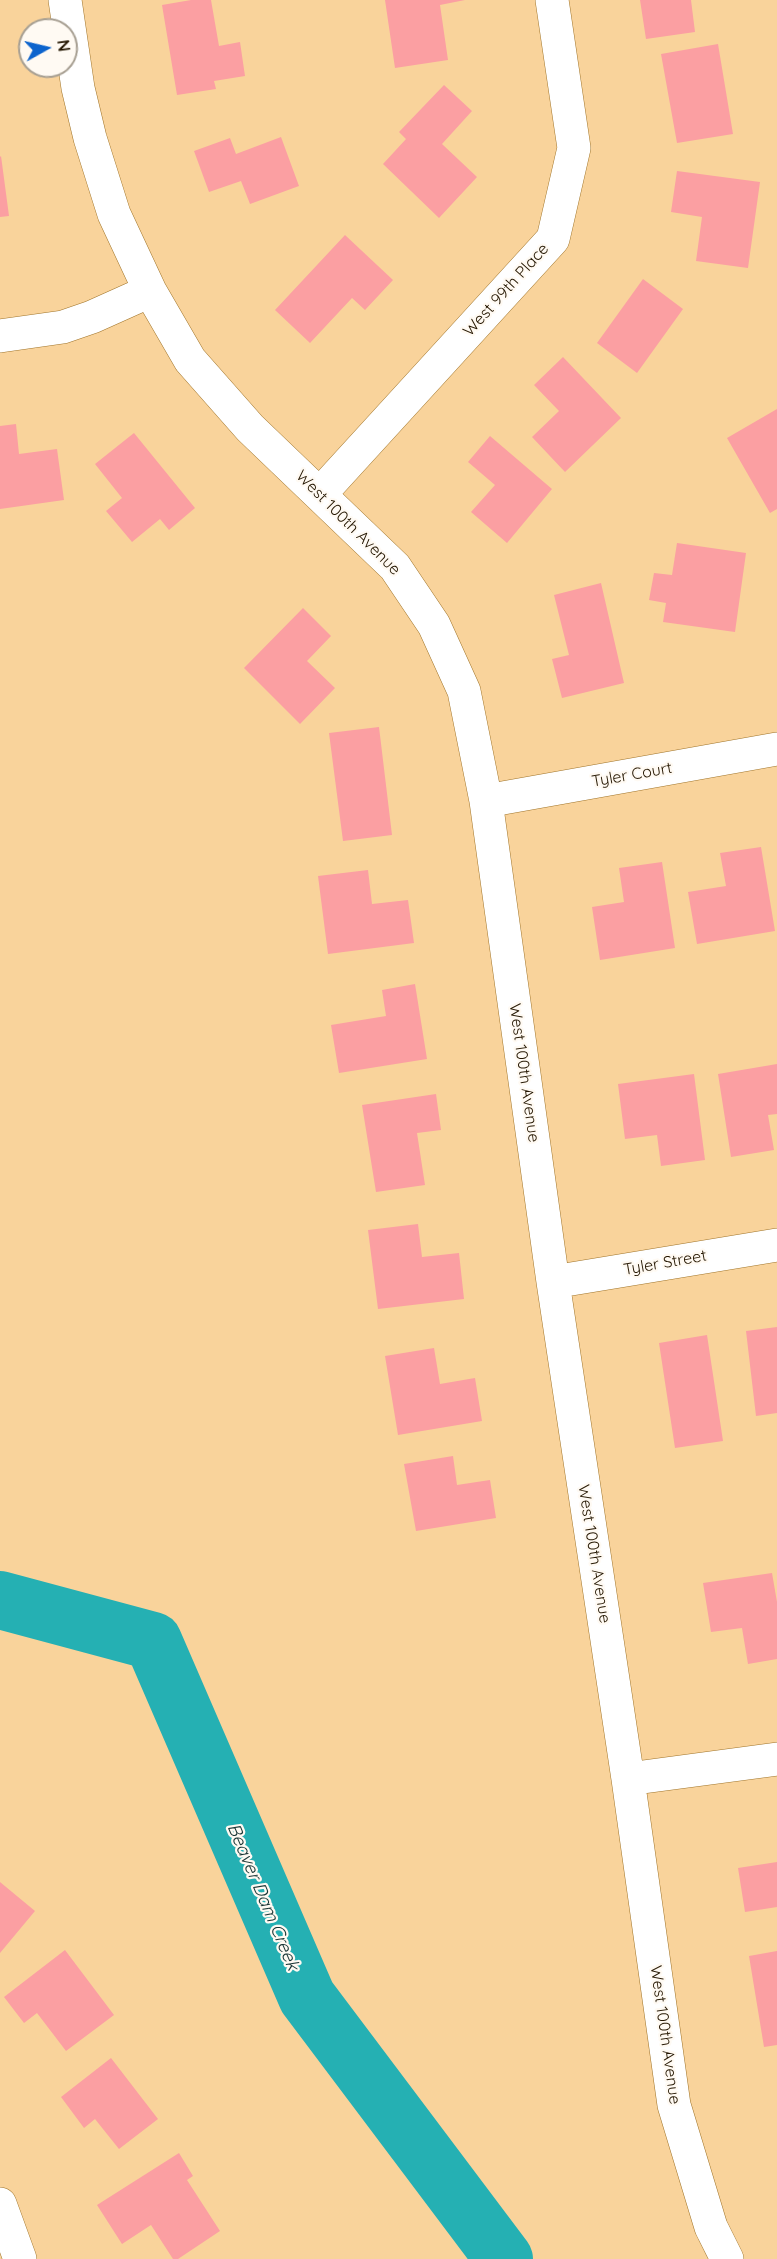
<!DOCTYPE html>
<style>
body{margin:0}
#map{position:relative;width:777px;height:2259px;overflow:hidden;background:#f9d39b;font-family:Quicksand,sans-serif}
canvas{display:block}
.north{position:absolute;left:18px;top:18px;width:60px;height:60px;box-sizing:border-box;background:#fffaf3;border:2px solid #a79f92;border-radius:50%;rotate:82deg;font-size:16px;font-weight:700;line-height:24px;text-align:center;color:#241601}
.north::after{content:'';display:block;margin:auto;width:21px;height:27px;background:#0d64cd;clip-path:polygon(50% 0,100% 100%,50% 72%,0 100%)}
</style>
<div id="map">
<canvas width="777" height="2259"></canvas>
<div class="north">N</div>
</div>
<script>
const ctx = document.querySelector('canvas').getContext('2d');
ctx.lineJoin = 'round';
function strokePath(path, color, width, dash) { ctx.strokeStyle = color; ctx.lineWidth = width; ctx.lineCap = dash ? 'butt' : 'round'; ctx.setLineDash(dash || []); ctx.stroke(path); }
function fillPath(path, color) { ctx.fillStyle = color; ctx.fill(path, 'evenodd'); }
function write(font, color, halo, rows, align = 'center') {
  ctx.font = font + ' Quicksand,sans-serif'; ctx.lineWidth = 4.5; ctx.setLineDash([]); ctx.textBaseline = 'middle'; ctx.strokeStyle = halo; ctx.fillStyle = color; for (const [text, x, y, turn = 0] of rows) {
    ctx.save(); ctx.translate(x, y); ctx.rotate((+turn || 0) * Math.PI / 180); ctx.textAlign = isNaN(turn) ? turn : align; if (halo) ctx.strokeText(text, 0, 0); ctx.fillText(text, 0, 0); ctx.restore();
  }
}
strokePath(new Path2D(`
 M0 1600 153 1641 307 1997 504 2259`), '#25b0b3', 58);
fillPath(new Path2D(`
 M191 0H211L219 46 240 42 245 76 214 81 216 89 177 95 162 5Z
 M385 0H465L440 5 448 60 395 68Z
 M640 0H691L695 32 646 39Z
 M718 44 733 134 677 143 661 54Z
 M444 85 472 111 442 144 477 177 439 218 383 164 406 139 399 132Z
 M281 137 299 186 250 204 241 181 209 192 194 151 230 138 236 154Z
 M1 156 9 216 0 217V157Z
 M677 171 760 182 748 268 696 261 702 217 671 212Z
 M345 235 393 280 365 310 352 298 310 343 275 310Z
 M643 279 683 309 637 373 597 343Z
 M563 357 621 418 565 472 532 437 559 411 534 385Z
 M777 409V509L770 513 727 438Z
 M16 424 19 454 57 449 64 500 0 509V426Z
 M134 433 195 508 169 530 160 519 132 542 106 511 122 498 95 464Z
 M490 436 552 489 507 543 471 512 495 485 468 462Z
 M677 543 746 553 735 632 663 622 666 603 649 600 654 573 672 575Z
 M601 583 624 683 562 698 552 659 569 655 554 595Z
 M303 608 331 636 307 661 335 688 300 724 244 668Z
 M379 727 392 835 343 841 329 733Z
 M761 847 775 931 697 944 688 892 726 886 720 853Z
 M662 862 675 948 600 960 592 907 624 902 619 868Z
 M368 870 372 904 408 900 414 943 328 954 318 876Z
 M415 984 427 1059 339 1073 331 1025 386 1016 382 990Z
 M777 1064V1114L768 1115 774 1150 731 1157 718 1074Z
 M694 1074 705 1160 661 1166 657 1135 625 1139 618 1084Z
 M436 1094 441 1130 417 1133 425 1185 376 1192 362 1105Z
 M418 1224 422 1257 459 1253 464 1299 378 1309 368 1230Z
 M777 1327V1413L756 1416 746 1331Z
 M707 1335 723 1441 675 1448 659 1343Z
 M434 1348 440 1384 475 1378 482 1421 398 1435 385 1356Z
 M453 1456 457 1485 490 1480 496 1518 416 1531 404 1464Z
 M772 1573 777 1602V1659L748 1664 742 1628 711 1632 703 1583Z
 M777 1862V1907L745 1912 738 1868Z
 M0 1882 35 1911 0 1953Z
 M65 1950 114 2015 66 2051 37 2013 24 2023 4 1997Z
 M777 1951V2045L764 2047 749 1956Z
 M111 2058 158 2119 119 2149 95 2119 84 2128 61 2097Z
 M179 2153 193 2176 187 2180 220 2231 178 2259H173L151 2225 122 2244 97 2205Z`), '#fb9fa2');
const minor = new Path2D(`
 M65 0 78 88 90 138 114 214 150 291 190 360 250 428 395 567 434 625 464 691 486 801 553 1282 628 1779 674 2105 711 2227 727 2259
 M0 336 63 327 92 317 150 291
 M320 494 553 239 574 148 552 0
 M486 801 777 749
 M553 1282 777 1245
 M628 1779 777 1759
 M0 2204 20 2259`);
strokePath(minor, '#a07429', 34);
strokePath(minor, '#fff', 33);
write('16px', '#241601', '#fffaf3', [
 ["West 99th Place",506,290,-48],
 ["West 100th Avenue",348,523,45],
 ["Tyler Court",632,775,-10],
 ["West 100th Avenue",524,1073,82],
 ["Tyler Street",665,1263,-10],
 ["West 100th Avenue",594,1554,81],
 ["West 100th Avenue",665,2035,82]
]);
write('italic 18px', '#183434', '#fffaf3', [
 ["Beaver Dam Creek",263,1897,67]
]);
</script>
